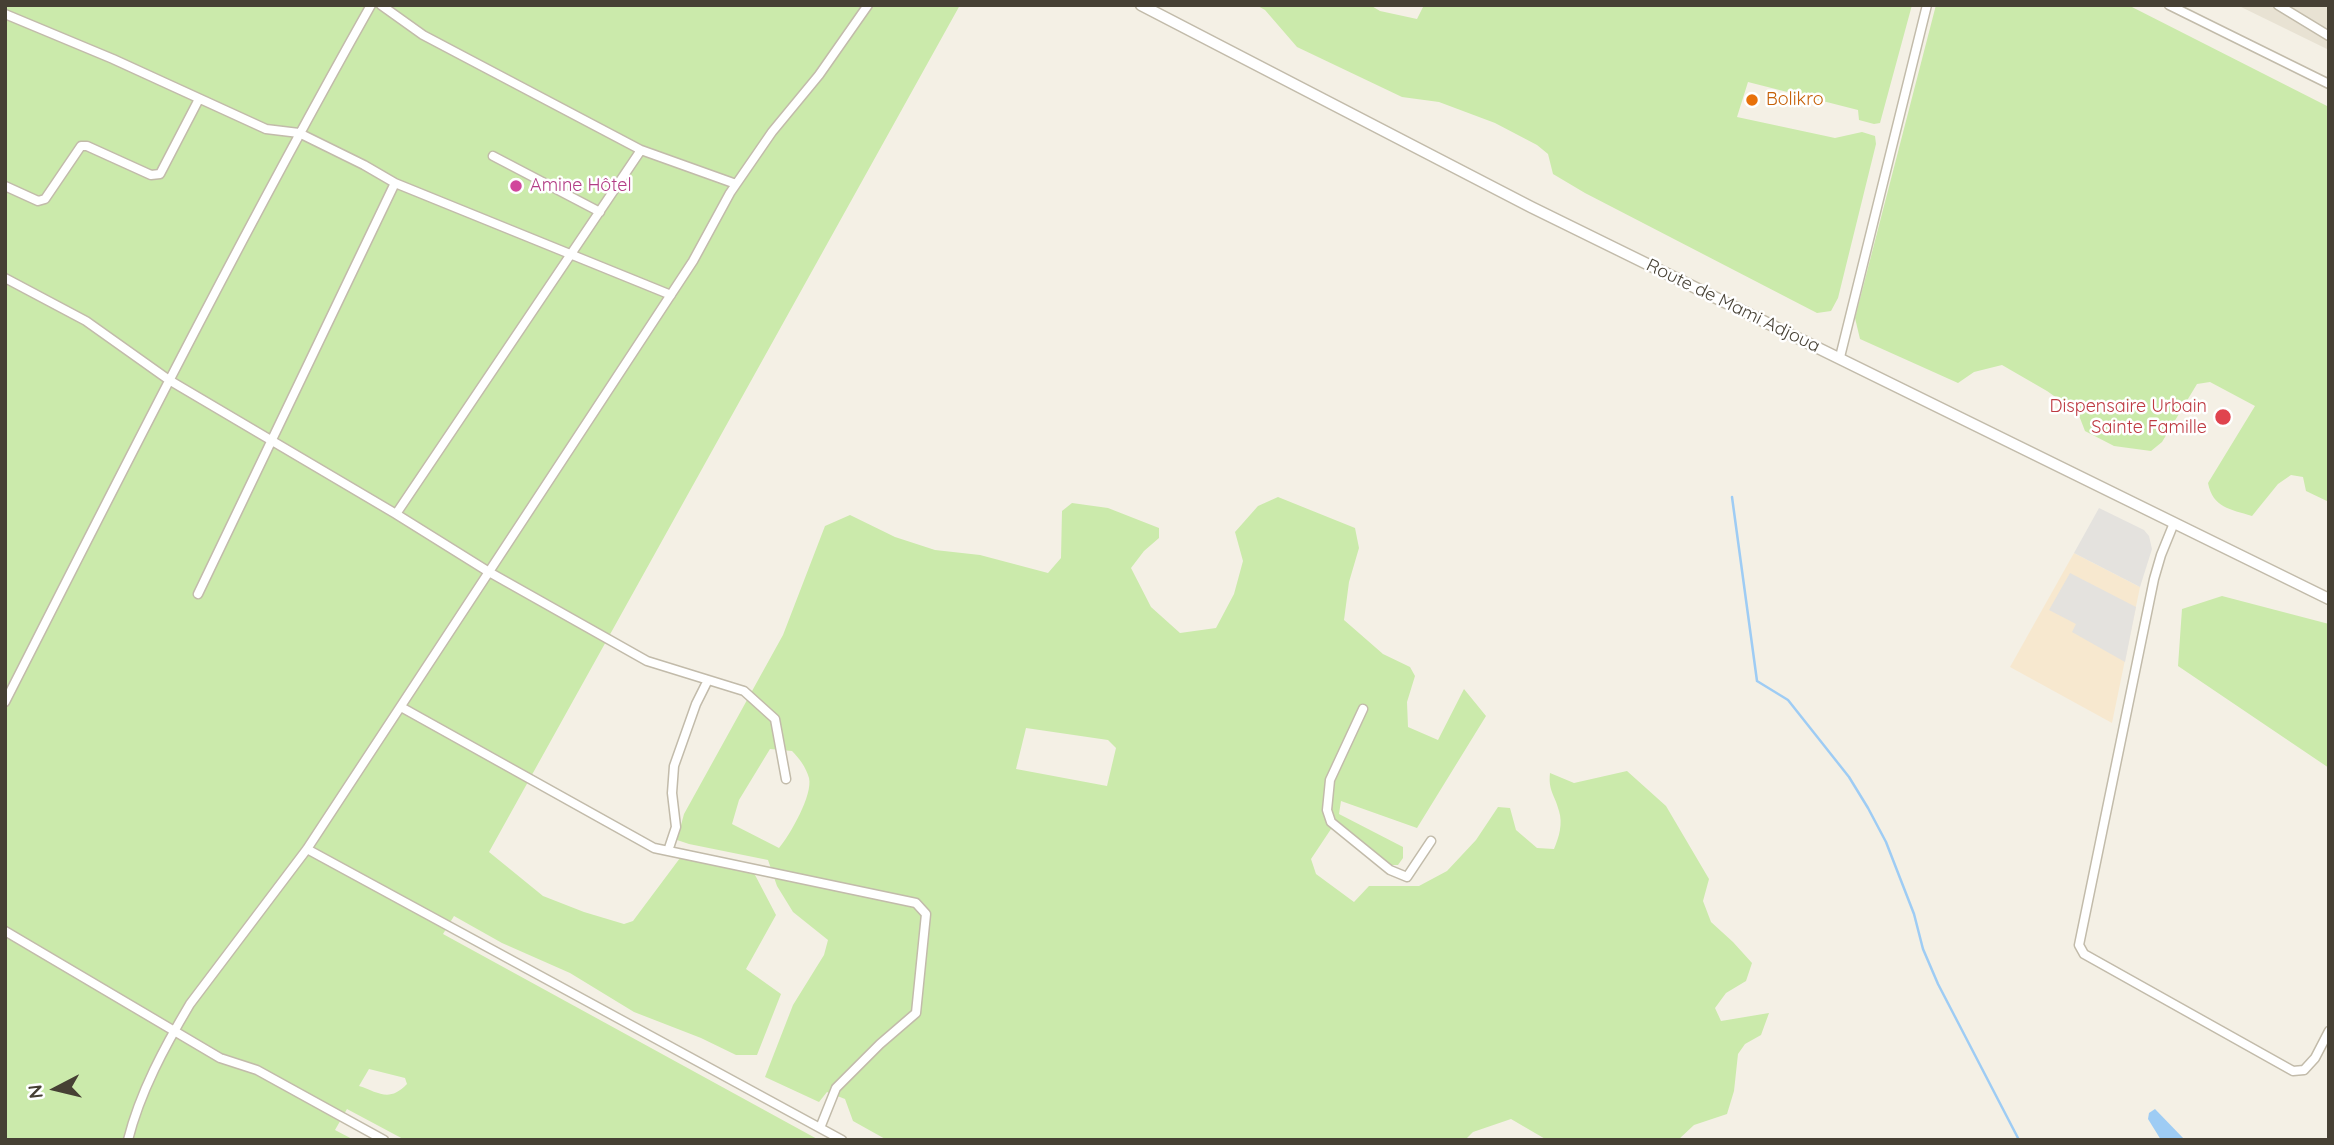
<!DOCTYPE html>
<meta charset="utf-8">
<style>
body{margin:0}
#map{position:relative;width:2334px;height:1145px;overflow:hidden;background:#f4f0e5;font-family:Quicksand,sans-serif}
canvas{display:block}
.frame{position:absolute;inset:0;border:7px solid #464034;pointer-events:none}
.north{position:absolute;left:21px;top:1054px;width:70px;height:70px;-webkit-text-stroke:5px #fff;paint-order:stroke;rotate:263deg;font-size:19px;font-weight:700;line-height:28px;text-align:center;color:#464034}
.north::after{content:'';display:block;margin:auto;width:24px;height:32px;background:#464034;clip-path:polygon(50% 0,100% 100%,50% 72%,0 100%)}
</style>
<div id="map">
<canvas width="2334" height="1145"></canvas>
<div class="frame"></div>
<div class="north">N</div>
</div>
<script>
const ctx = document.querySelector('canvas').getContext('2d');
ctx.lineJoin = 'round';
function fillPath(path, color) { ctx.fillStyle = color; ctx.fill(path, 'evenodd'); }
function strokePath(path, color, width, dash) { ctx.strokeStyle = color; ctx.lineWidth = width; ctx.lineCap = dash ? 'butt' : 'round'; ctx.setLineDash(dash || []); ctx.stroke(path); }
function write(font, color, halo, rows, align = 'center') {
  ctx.font = font + ' Quicksand,sans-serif'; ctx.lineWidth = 5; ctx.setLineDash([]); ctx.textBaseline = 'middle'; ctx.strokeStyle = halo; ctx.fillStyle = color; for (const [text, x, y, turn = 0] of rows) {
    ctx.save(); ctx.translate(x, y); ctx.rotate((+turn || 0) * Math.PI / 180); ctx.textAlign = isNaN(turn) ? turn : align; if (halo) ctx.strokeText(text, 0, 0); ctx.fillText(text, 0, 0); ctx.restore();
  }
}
fillPath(new Path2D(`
 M2237 5H2329V50Z`), '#e8e2d3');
fillPath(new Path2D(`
 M2074 553 2140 587 2112 723 2010 667Z`), '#f7e8cf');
fillPath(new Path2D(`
 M5 5H960L489 852 543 896 584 912 624 924 633 921 680 858 754 873 776 915 746 969 781 994 757 1055H736L701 1038 634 1012 570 973 502 943 454 916 443 934 819 1140H405L347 1109 335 1130 354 1140H5ZM369 1069 405 1078 407 1084C389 1103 378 1092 359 1086Z
 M1256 5H1370L1380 11 1417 19 1424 5H1912L1880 123 1874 124 1859 120 1858 110 1748 82 1737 117 1835 138 1862 132 1875 136 1876 144 1838 298 1831 311 1817 313 1585 193 1553 174 1548 154 1537 145 1495 123 1439 102 1402 97 1297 47 1265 10Z
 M1936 5H2128L2329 107V502L2306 491 2303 477 2291 475 2278 484 2252 516C2230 509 2213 508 2208 483L2255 406 2210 382 2197 384 2162 442 2151 451 2114 446 2085 431 2078 413 2047 391 2002 365 1974 372 1958 383 1860 339 1855 318Z
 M1278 497 1355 528 1359 548 1349 582 1344 620 1383 654 1410 667 1415 676 1407 702 1408 727 1438 740 1464 689 1486 716 1417 828 1341 801 1339 814 1403 847V858L1398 865H1390L1331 829 1311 859 1316 874 1354 902 1369 886H1419L1447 871 1476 840 1498 807 1510 808 1516 830 1537 848 1554 849C1559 837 1563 824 1559 811 1555 795 1548 791 1550 773L1574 783 1627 771 1666 806 1709 879 1703 901 1711 922 1733 942 1752 963 1746 981 1726 993 1715 1008 1721 1021 1769 1013 1761 1035 1745 1044 1738 1054 1734 1091 1727 1114 1694 1125 1678 1140H1547L1511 1119 1473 1132 1465 1140H887L853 1121 845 1099 827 1092 819 1102 765 1077 793 1005 824 955 828 940 793 912 777 886 768 860 689 844 677 840 684 814 783 635 825 526 850 515 895 537 935 550 980 555 1048 573 1061 558 1062 511 1072 503 1108 508 1159 528V538L1144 551 1131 568 1151 607 1180 633 1216 628 1234 594 1243 561 1235 532 1258 506ZM1026 728 1108 740 1116 748 1107 786 1016 769ZM770 749 792 751C799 758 806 767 809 778 813 795 790 835 779 848L732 824 739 800Z
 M2222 596 2329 624V768L2178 666 2182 609Z`), '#cbeaab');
fillPath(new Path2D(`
 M2099 508 2144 530 2149 536 2152 549 2140 587 2074 553Z
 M2070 573 2136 607 2125 662 2072 632 2076 624 2049 610Z`), '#e4e2de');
fillPath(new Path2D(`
 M2155 1109 2185 1140H2161L2148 1119 2149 1113Z`), '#9eccf4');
strokePath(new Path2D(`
 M1732 497 1757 681 1788 700 1849 777 1868 808 1886 842 1914 914 1923 949 1938 984 2019 1140`), '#9eccf4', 2.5);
const minor = new Path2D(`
 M381 5 423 35 641 150 736 184
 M2169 5 2329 84
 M2278 5 2329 36
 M5 14 113 59 266 129 299 133 364 165 395 183 671 295
 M493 156 600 212
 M5 186 38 201 45 199 81 146H87L151 175 160 174 199 99
 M5 278 86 321 169 380 396 514 489 572 647 661 744 691 775 719 786 779
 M1840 357 1927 5
 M396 514 641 150
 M2174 523 2161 555 2154 579 2079 945 2084 954 2293 1071 2304 1070 2315 1058 2329 1031
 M198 594 395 183
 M5 702C124 468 242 234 371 5
 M401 707 654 848 916 903 926 914 916 1013 880 1044 836 1088 820 1128
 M1363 709 1330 780 1327 810 1331 822 1390 870 1407 877 1431 841
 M307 849 842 1140
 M668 851 676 827 672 793 674 766 696 704 708 680
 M5 931 220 1058 257 1070 384 1140
 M128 1140C140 1092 165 1046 190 1004L307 849 693 261 730 193 772 132 819 75 868 5`);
const tertiary = new Path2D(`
 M1141 5 1531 207 2329 599`);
strokePath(minor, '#c2bbaa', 11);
strokePath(tertiary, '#c2bbaa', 13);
strokePath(minor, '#fff', 8);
strokePath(tertiary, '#fff', 10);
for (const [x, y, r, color] of [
 [1752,100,7,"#e8710a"],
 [516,186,7,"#d1479c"],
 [2223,417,9,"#e0444e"]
]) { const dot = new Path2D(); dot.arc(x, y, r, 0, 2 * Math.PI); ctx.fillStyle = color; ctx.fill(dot); strokePath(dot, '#fff', 2.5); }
write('18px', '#c56008', '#fff', [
 ["Bolikro",1766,100]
], 'left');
write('18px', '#b23c85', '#fff', [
 ["Amine Hôtel",530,186]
], 'left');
write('18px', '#464034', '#fff', [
 ["Route de Mami Adjoua",1733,306,26]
]);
write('18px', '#be3a42', '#fff', [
 ["Dispensaire Urbain",2207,407],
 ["Sainte Famille",2207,428]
], 'right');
</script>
